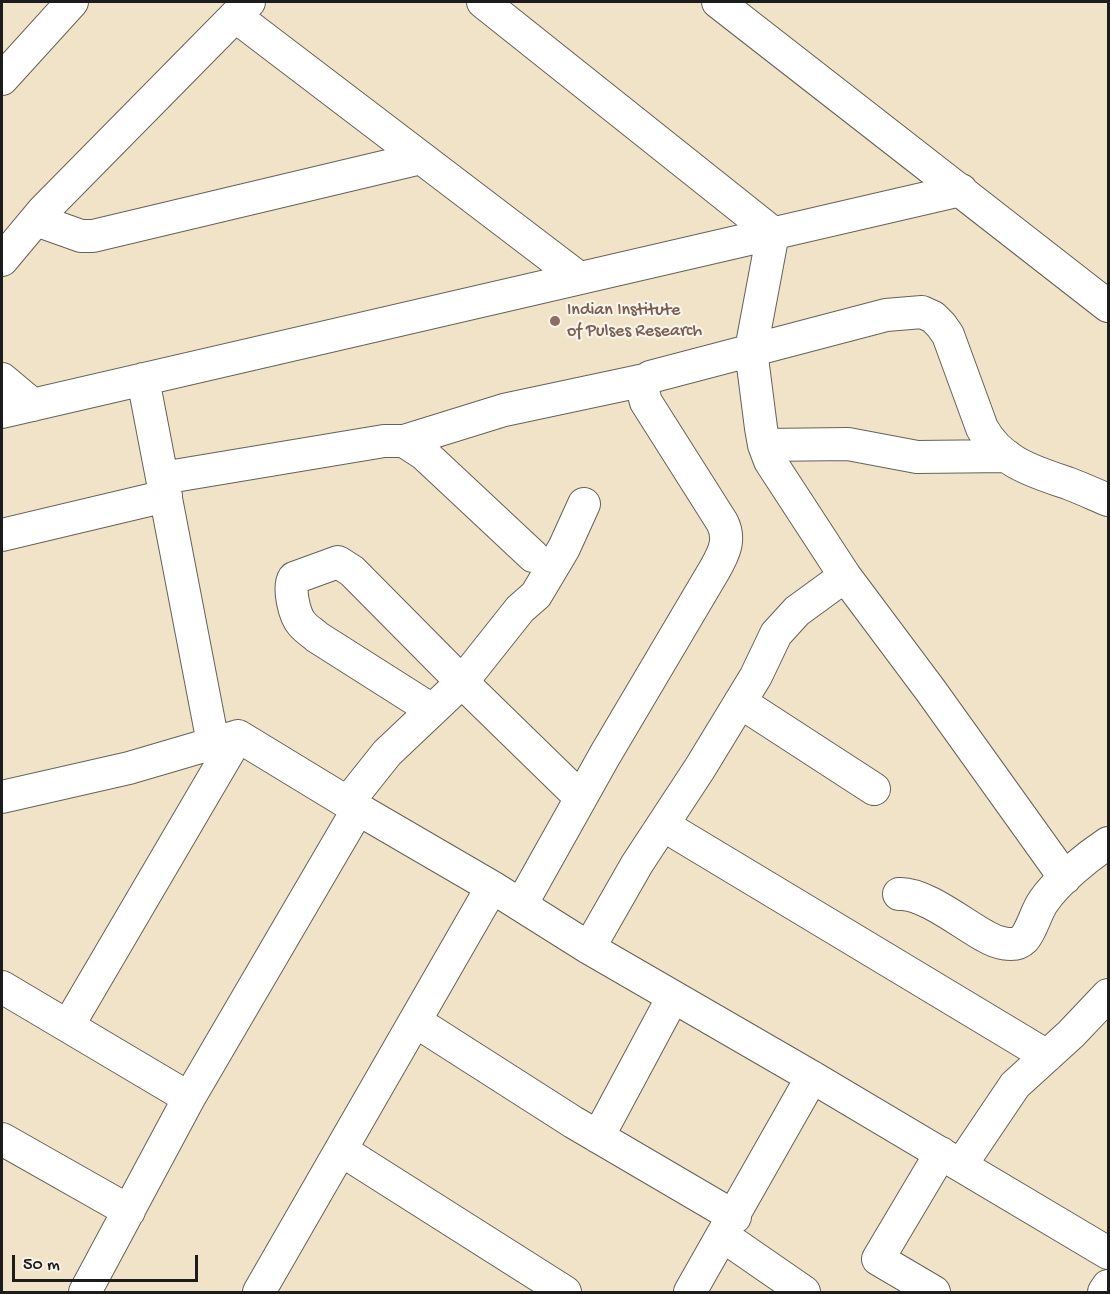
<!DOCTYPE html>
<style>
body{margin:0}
#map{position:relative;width:1110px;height:1294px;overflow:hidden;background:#f0e3c7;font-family:"Gochi Hand",sans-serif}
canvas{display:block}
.frame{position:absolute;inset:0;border:3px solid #1c1c1c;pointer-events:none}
.scale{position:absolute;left:12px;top:1255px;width:186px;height:27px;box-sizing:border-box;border:3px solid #1c1c1c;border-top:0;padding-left:8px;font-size:18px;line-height:21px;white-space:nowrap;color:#1c1c1c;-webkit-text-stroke:4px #f7f3e8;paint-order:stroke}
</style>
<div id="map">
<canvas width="1110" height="1294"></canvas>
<div class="frame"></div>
<div class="scale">50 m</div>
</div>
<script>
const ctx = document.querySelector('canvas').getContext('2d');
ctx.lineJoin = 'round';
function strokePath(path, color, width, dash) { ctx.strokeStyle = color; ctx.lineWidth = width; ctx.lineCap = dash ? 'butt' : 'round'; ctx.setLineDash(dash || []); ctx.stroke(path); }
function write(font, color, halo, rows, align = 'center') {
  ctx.font = font + ' "Gochi Hand",sans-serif'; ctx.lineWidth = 4.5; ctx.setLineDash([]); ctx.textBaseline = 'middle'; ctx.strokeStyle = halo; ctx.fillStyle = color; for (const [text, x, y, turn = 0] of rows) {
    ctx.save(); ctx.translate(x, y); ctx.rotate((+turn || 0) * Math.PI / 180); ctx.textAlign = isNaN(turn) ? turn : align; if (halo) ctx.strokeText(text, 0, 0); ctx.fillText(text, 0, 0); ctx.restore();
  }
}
const minor = new Path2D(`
 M483 2 773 233 751 350 761 428 764 445 770 461 845 576 931 691 1065 878
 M718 2 1108 306
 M235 16 579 278
 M2 79 72 2
 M36 220 81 236H93L421 158
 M2 260 43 211 249 2
 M2 379 33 405
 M143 379 213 743
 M2 412 961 190
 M404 441 504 410 645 380
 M764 445 848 444 917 457 1007 456
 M162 478 384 441H404L424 454 533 556
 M2 535 166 496
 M740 702 874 789
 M432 710 317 637C313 633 306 629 302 624 294 615 288 587 294 578L338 562 352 571 462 682 581 798
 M2 797 129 768 238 736 358 809 189 1098
 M348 802 387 753 462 682 520 609 536 595 564 548 584 504
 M358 809 492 887 589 948 812 1077 1108 1253
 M663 825 1047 1056
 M899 894C923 892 963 924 985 936 995 942 1014 949 1024 939 1032 930 1036 912 1043 902 1057 881 1087 857 1108 843
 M521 905 605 755 715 569C724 553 731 539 722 522L646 402C643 392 641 383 650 377L886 315 922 312 933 317 941 325 948 335 982 428C1001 463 1035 472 1070 484 1083 489 1096 495 1108 500
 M589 948 637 864 700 768 756 676 776 634 797 611 845 576
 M2 987 189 1098 85 1292
 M415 1021 573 1122 735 1217
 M68 1026 238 736
 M598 1137 673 997
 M2 1139 129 1211
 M341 1150 565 1292
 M961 1165 1015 1085 1071 1034 1108 995
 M723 1236 804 1292
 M259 1292 492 887
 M690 1292 812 1077
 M934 1292 878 1259 941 1153
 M1104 1292 1108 1286`);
strokePath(minor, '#666258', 34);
strokePath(minor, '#fff', 32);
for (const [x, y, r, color] of [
 [555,321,6,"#8d6e63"]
]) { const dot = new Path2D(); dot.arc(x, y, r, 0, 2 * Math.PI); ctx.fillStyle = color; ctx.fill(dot); strokePath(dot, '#f7f3e8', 2); }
write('18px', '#785e54', '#f7f3e8', [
 ["Indian Institute",567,311],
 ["of Pulses Research",567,332]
], 'left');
</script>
